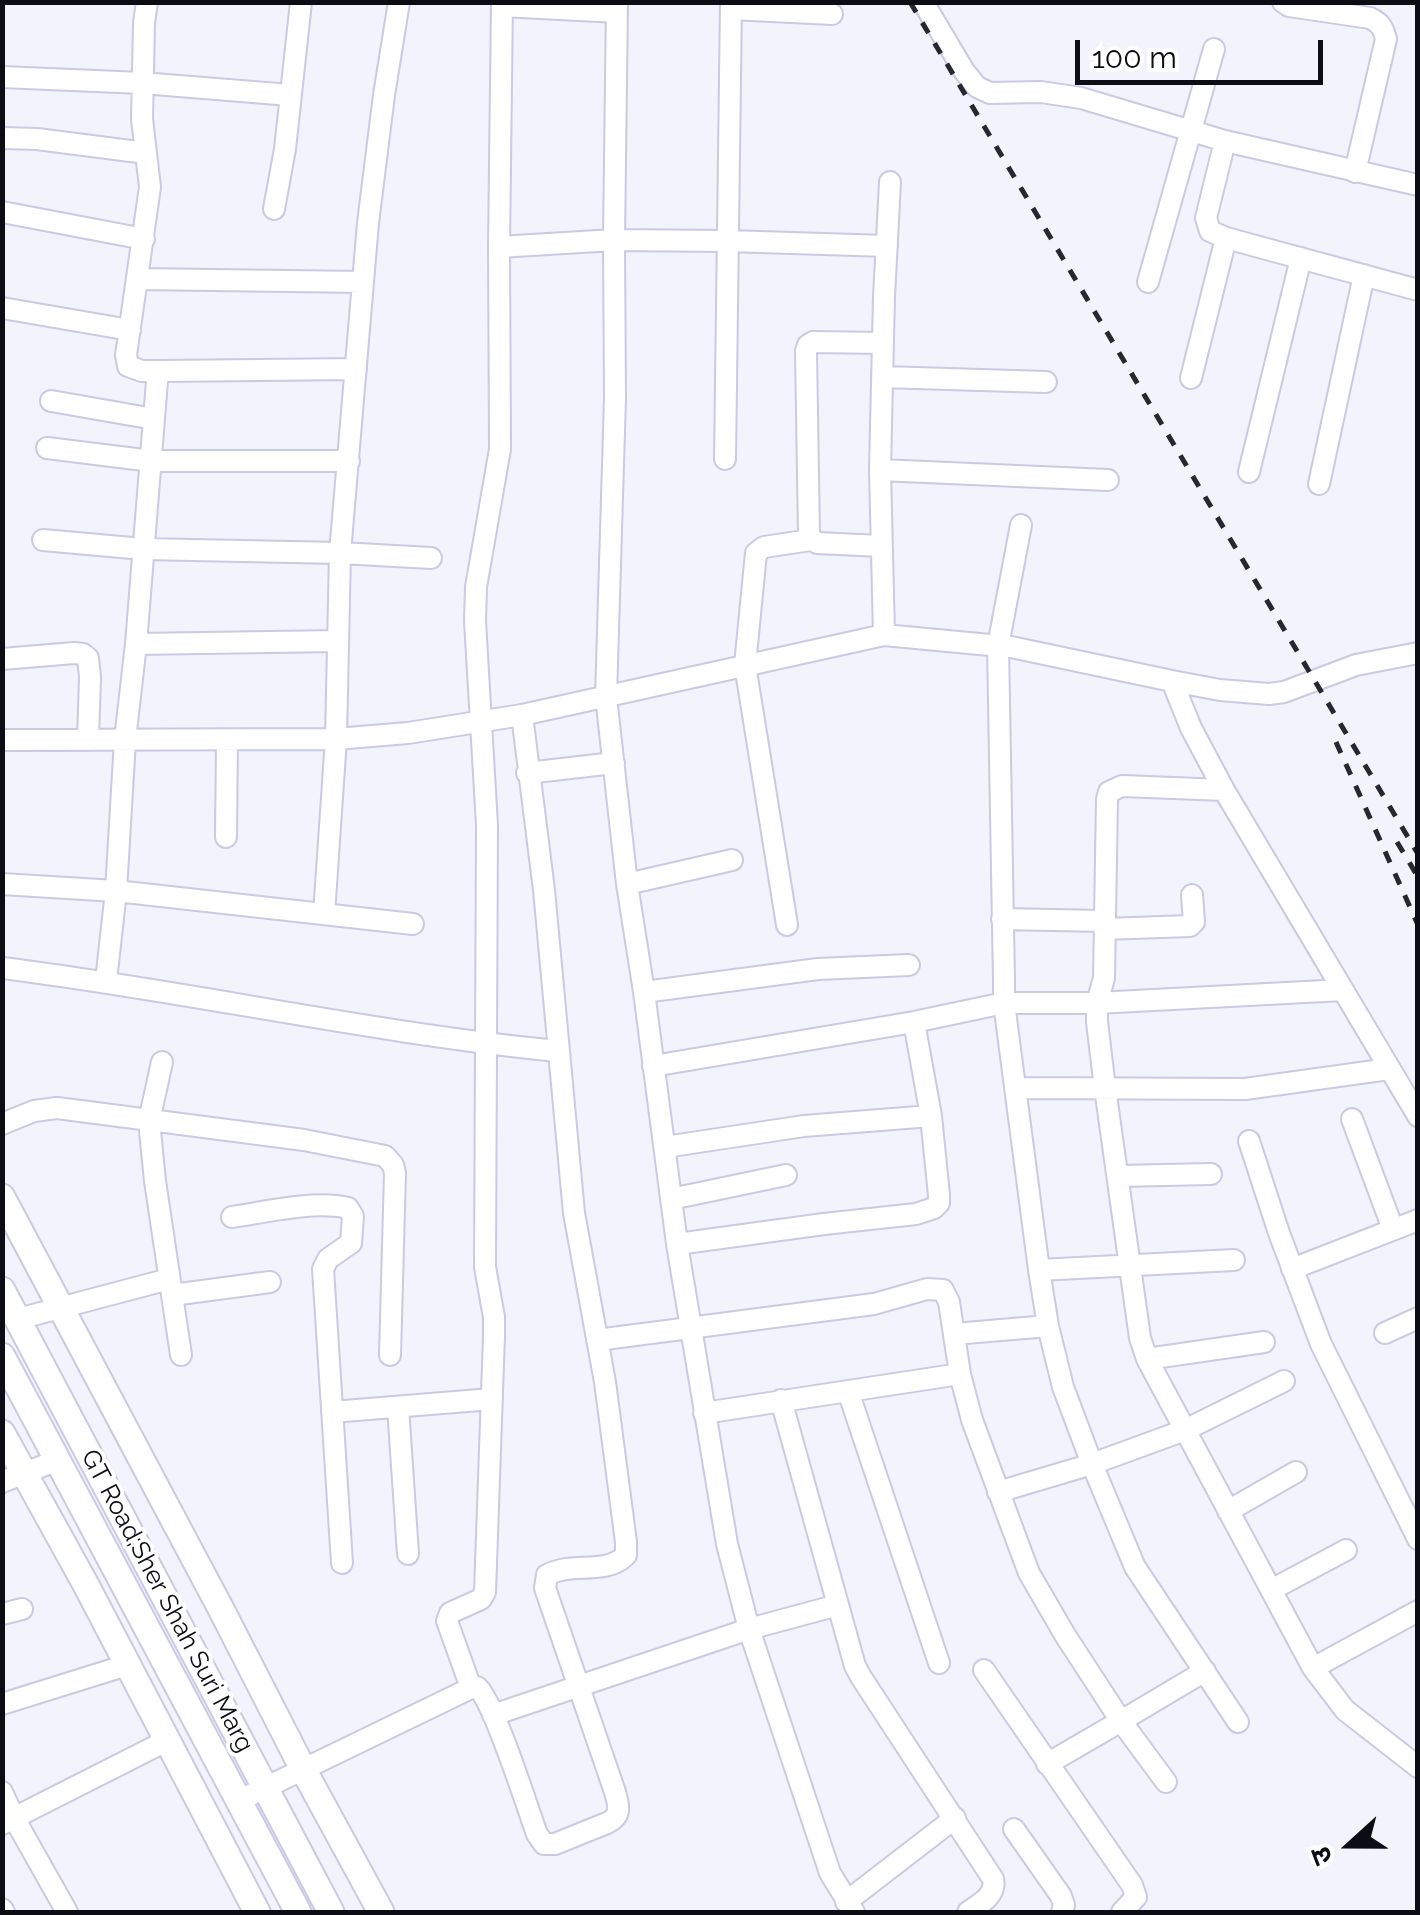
<!DOCTYPE html>
<meta charset="utf-8">
<style>
body{margin:0}
#map{position:relative;width:1420px;height:1915px;overflow:hidden;background:#f2f3fd;font-family:Raleway,"Noto Sans Devanagari",sans-serif}
canvas{display:block}
.frame{position:absolute;inset:0;border:5px solid #0b0c14;pointer-events:none}
.north{position:absolute;left:1300px;top:1795px;width:100px;height:100px;-webkit-text-stroke:8px #fff;paint-order:stroke;rotate:249deg;font-size:28px;font-weight:700;line-height:40px;text-align:center;color:#0b0c14}
.north::after{content:'';display:block;margin:auto;width:35px;height:45px;background:#0b0c14;clip-path:polygon(50% 0,100% 100%,50% 72%,0 100%)}
.scale{position:absolute;left:1075px;top:40px;width:248px;height:45px;box-sizing:border-box;border:5px solid #0b0c14;border-top:0;padding-left:12px;font-size:30px;line-height:35px;white-space:nowrap;color:#0b0c14;-webkit-text-stroke:8px #fff;paint-order:stroke}
</style>
<div id="map">
<canvas width="1420" height="1915"></canvas>
<div class="frame"></div>
<div class="north">उ</div>
<div class="scale">100 m</div>
</div>
<script>
const ctx = document.querySelector('canvas').getContext('2d');
ctx.lineJoin = 'round';
function strokePath(path, color, width, dash) { ctx.strokeStyle = color; ctx.lineWidth = width; ctx.lineCap = dash ? 'butt' : 'round'; ctx.setLineDash(dash || []); ctx.stroke(path); }
function write(font, color, halo, rows, align = 'center') {
  ctx.font = font + ' Raleway,sans-serif'; ctx.lineWidth = 8; ctx.setLineDash([]); ctx.textBaseline = 'middle'; ctx.strokeStyle = halo; ctx.fillStyle = color; for (const [text, x, y, turn = 0] of rows) {
    ctx.save(); ctx.translate(x, y); ctx.rotate((+turn || 0) * Math.PI / 180); ctx.textAlign = isNaN(turn) ? turn : align; if (halo) ctx.strokeText(text, 0, 0); ctx.fillText(text, 0, 0); ctx.restore();
  }
}
const minor = new Path2D(`
 M147 2 144 23 142 119 150 187 126 355 128 366 142 371H160L356 369
 M617 2 614 240 615 398 606 697 627 884 644 992 677 1244 727 1544 749 1629 830 1873 854 1912
 M923 2 964 71 977 87 990 93 1041 92 1081 98 1225 141 1418 185
 M1283 2 1289 6 1370 18C1381 23 1383 28 1386 39L1355 172
 M502 6 617 12
 M731 9 832 14
 M2 77 142 83 290 95
 M2 138 37 139 146 153
 M1225 141 1206 218 1210 231 1226 238 1418 290
 M274 209 285 149 301 2
 M2 212 144 239
 M499 247 614 240 728 241 887 246
 M138 279 363 282
 M1148 282 1214 49
 M2 308 130 330
 M883 377 1046 382
 M1191 378 1226 238
 M51 401 154 419
 M47 448 152 461H349
 M725 459 731 2
 M880 470 1108 480
 M1249 472 1301 258
 M1319 484 1364 275
 M1021 525 998 646 1004 981V1003L1039 1270 1048 1326 1063 1387 1092 1464 1135 1567 1238 1722
 M43 540 143 549 340 553 431 558
 M881 546 817 543 809 536 806 351 808 345 813 342 882 343
 M884 635 880 470 884 297 890 182
 M136 644 338 641
 M2 659 74 653 83 654 88 658 90 677 88 740
 M1172 681 1191 728 1224 790 1418 1116
 M2 740 336 739 408 733 522 715 884 635 1011 647 1172 681 1220 690 1269 694 1284 692 1356 665 1418 653
 M527 773 614 763
 M1224 790 1122 786 1109 792 1107 799 1104 978 1097 1003V1022L1105 1088 1140 1338 1147 1359 1313 1668 1345 1710 1418 1767
 M226 837 227 740
 M2 884 116 891 413 924
 M627 884 732 860
 M324 914 336 739 340 553 368 223 384 95 399 2
 M1002 919 1104 921
 M787 925 745 665 756 553 764 547 811 540
 M1104 929 1190 926 1194 922 1192 895
 M2 968C188 991 372 1033 558 1051
 M106 981 116 891 125 740 136 644 157 381 160 371
 M644 992 818 969 909 965
 M162 1062 149 1121 155 1181 181 1355
 M653 1066 914 1022 1004 1003H1097L1343 990
 M1017 1088 1245 1089 1389 1069
 M1352 1119 1393 1229
 M2 1124 34 1111 57 1108 304 1140 385 1156 393 1165 395 1173 390 1355
 M1249 1141 1279 1233 1321 1344 1418 1539
 M665 1147 804 1126 931 1116
 M1118 1176 1211 1174
 M671 1199 786 1175
 M232 1217C266 1212 315 1200 348 1208L353 1216 351 1243 328 1259 323 1269 342 1563
 M677 1244 824 1224 916 1214 934 1208 939 1203V1195L931 1116 914 1022
 M1292 1269 1418 1220
 M1039 1270 1234 1260
 M172 1295 270 1282
 M18 1319 169 1279
 M1385 1333 1418 1318
 M954 1334 1048 1326
 M597 1340 874 1304 927 1289 943 1290 949 1302 960 1374 972 1420 1029 1573 1065 1635 1121 1721 1205 1671
 M1147 1359 1264 1342
 M848 1391 939 1663
 M781 1400 855 1666 861 1677 993 1879C997 1895 980 1904 968 1912
 M398 1407 408 1554
 M332 1412 492 1399
 M704 1413 960 1374
 M2 1482 58 1460
 M998 1492 1092 1464 1185 1430 1284 1381
 M1228 1511 1296 1472
 M1271 1590 1346 1550
 M2 1614 22 1609
 M1313 1668 1418 1611
 M984 1670 1132 1885 1136 1897 1122 1912
 M471 1688 447 1621 450 1613 481 1599 485 1592 494 1336V1317L485 1267 487 825 475 621 476 587 500 449 499 247 502 2
 M2 1704 127 1665
 M493 1715 749 1629 838 1605
 M1047 1764 1121 1721 1166 1782
 M2 1792 14 1818 67 1912
 M240 1800 471 1688 477 1687C494 1701 527 1807 537 1834L544 1844H555L607 1823C622 1816 619 1806 615 1792L545 1588 547 1575C572 1561 606 1576 626 1555V1542L605 1382 574 1213 544 890 522 715
 M2 1824 166 1741
 M1014 1829 1061 1896 1064 1905 1062 1912
 M846 1902 955 1818
 M2 1909 4 1912`);
const major = new Path2D(`
 M2 1197 221 1609 303 1769 381 1912
 M2 1290 331 1912
 M2 1356 298 1912
 M2 1433 86 1585 257 1912`);
strokePath(minor, '#c9cae3', 24);
strokePath(major, '#c9cae3', 29);
strokePath(minor, '#fff', 20);
strokePath(major, '#fff', 25);
strokePath(new Path2D(`
 M910 2 1418 854
 M1336 742 1418 925
 M1397 842 1418 877`), '#26272f', 5, [12, 12]);
write('25px', '#0b0c14', '#fff', [
 ["GT Road;Sher Shah Suri Marg",167,1601,62]
]);
</script>
